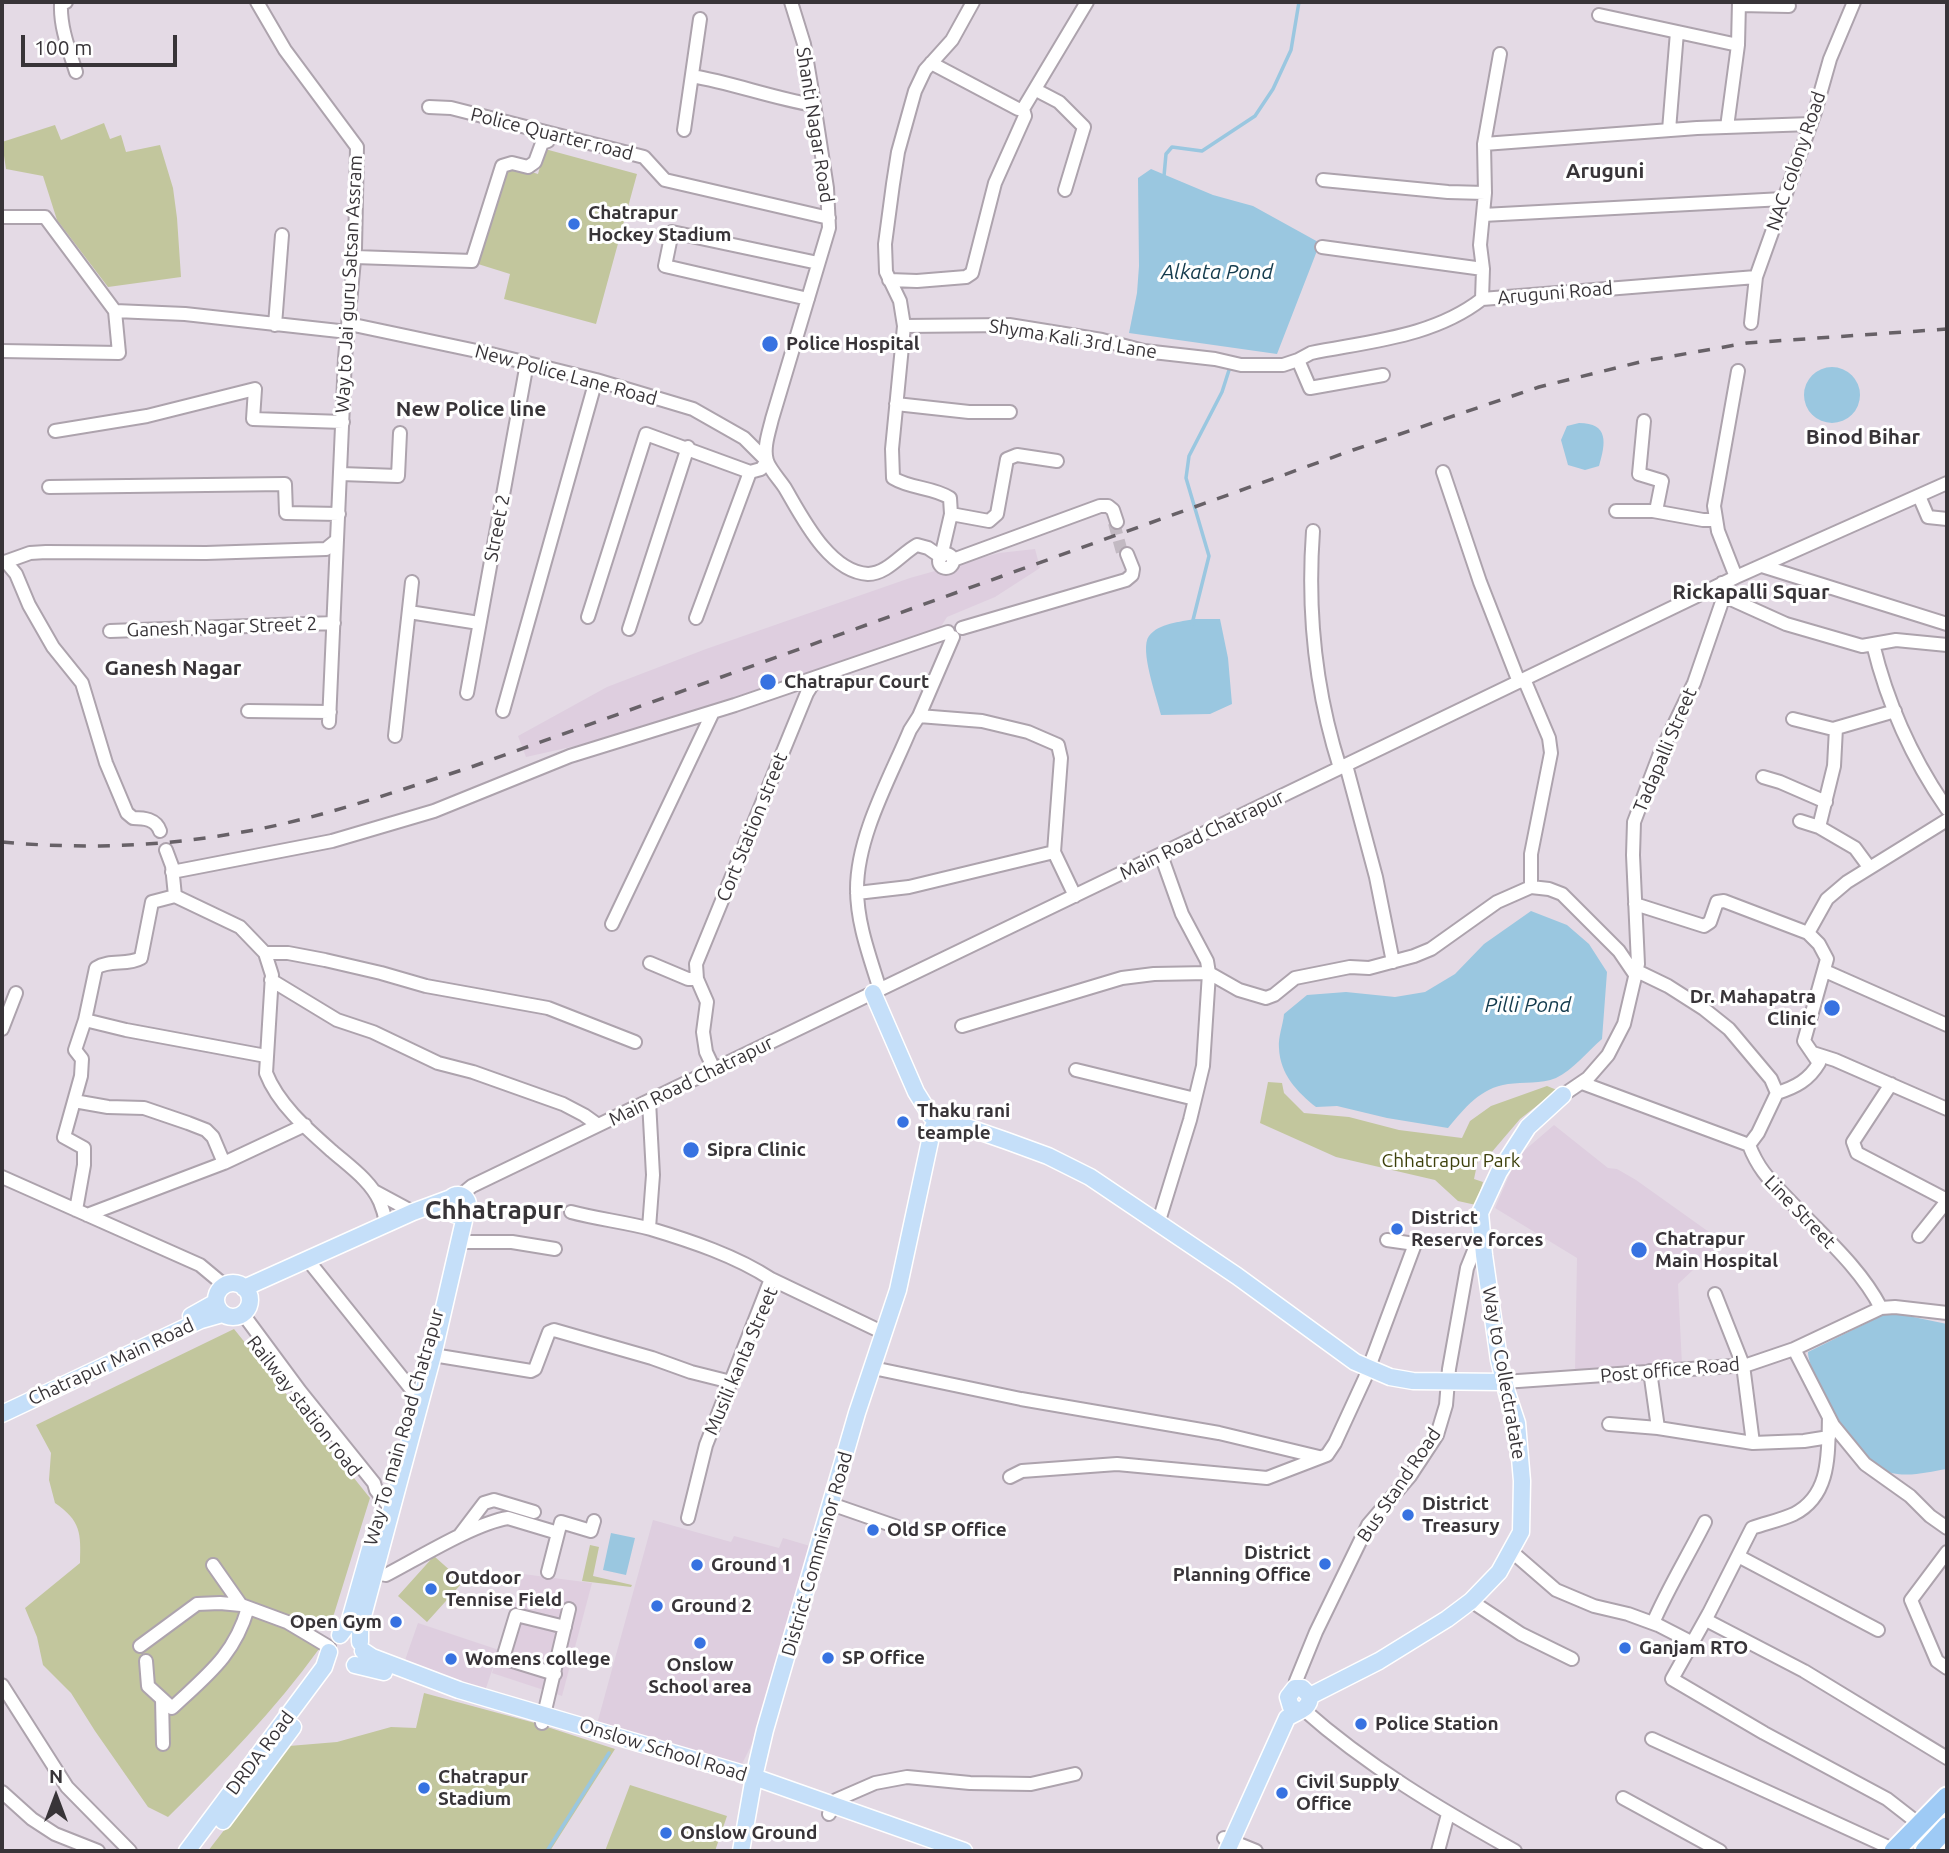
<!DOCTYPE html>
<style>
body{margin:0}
#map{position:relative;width:1949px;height:1853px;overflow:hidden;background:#e4dae5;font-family:Ubuntu,sans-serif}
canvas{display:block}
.frame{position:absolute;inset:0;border:4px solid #383438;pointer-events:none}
.north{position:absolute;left:21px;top:1762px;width:70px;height:70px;-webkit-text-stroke:5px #fff;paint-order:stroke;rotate:0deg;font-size:19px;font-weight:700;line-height:28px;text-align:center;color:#383438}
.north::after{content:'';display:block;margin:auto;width:24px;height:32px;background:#383438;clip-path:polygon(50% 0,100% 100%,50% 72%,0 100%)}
.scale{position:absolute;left:21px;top:35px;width:156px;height:32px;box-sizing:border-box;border:4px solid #383438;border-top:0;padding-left:9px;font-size:21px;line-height:24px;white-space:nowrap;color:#383438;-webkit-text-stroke:5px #fff;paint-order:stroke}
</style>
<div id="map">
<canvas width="1949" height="1853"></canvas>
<div class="frame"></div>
<div class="north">N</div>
<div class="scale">100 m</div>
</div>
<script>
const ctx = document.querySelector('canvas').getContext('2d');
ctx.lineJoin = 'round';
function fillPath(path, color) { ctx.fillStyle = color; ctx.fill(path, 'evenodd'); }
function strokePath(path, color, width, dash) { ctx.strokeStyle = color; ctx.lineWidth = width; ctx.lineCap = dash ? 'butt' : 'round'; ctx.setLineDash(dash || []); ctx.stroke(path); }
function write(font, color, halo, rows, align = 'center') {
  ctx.font = font + ' Ubuntu,sans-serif'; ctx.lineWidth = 6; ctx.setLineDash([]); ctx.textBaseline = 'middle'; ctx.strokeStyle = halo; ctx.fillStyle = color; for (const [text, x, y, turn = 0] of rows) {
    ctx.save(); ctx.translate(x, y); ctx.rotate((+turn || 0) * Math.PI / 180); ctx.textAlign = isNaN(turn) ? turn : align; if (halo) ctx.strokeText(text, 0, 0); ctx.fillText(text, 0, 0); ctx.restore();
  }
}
fillPath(new Path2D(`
 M523 1574 592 1583 562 1696 492 1673Z`), '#dfcedf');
fillPath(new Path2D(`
 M1035 549 1040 568 995 597 947 617 940 628 774 688 620 736 526 757 518 736 607 687 706 649 910 578 999 553Z
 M1554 1125 1608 1168 1617 1169 1636 1180 1723 1242 1678 1284 1682 1365 1575 1372 1577 1258 1495 1208 1514 1164 1525 1150Z
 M653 1520 731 1542 734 1536 779 1548 783 1538 810 1546 759 1730 741 1766 597 1724Z
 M418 1623 499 1650 485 1691 404 1663Z`), '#decedf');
fillPath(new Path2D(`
 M104 123 110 139 121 135 126 152 160 145 173 188 177 218 181 277 108 287 57 220 43 176 6 169 2 142 55 125 61 140Z
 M545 149 637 174 596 324 504 299 510 274 478 264 509 165 538 174Z
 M1268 1082 1282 1083 1284 1093 1304 1113 1349 1117 1399 1130 1462 1138 1470 1121 1491 1106 1547 1086 1557 1090 1520 1119 1485 1160H1478L1474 1179 1483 1182 1476 1205 1458 1201 1435 1180 1336 1157 1260 1123Z
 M234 1329 370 1498 334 1614 326 1628 319 1625 309 1641 319 1649C275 1710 222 1764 168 1817L148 1807 95 1731 71 1693 43 1665 37 1637 25 1608 80 1563C81 1533 81 1521 55 1503L49 1480 51 1453 36 1425Z
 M590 1545 599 1547 593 1576 632 1585 631 1587 582 1581Z
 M434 1556 463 1582 427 1622 398 1596Z
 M424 1693 535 1723 615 1749 550 1851H208L289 1746 337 1742 391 1727 416 1728Z
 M630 1785 727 1816 715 1851H605Z`), '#c2c69d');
fillPath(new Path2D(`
 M1151 169 1213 195 1253 206 1320 243 1277 354 1129 333 1137 293 1139 266 1138 178Z
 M1804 395a28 28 0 1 1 56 0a28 28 0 1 1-56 0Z
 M1579 423C1609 423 1606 443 1599 466L1585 470 1568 465 1561 440 1567 426Z
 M1195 619H1220L1228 658 1232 704 1210 714 1161 715C1157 698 1139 649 1149 636 1159 623 1180 622 1195 619Z
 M1531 911 1567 925 1589 944 1607 972 1602 1039C1588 1051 1573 1070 1556 1078 1541 1084 1523 1082 1508 1084 1480 1088 1465 1108 1448 1128L1387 1118 1337 1106 1316 1107C1297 1092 1280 1074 1279 1048 1278 1037 1283 1025 1284 1014L1307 995 1346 992 1395 997 1425 992 1455 974 1484 944Z
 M1889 1312 1947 1324V1469C1927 1472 1908 1478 1888 1472 1879 1468 1864 1457 1858 1449 1844 1432 1808 1372 1808 1352Z
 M611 1533 635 1538 626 1575 603 1570Z`), '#9ac7e0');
strokePath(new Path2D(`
 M1164 176 1166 154 1172 147 1202 151 1255 116 1273 89 1291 50 1299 2
 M1192 624 1209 556 1186 478 1189 456 1222 392 1230 367
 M547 1851 609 1753`), '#9ac7e0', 3.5);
strokePath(new Path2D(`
 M1114 523 1123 556`), '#c2b9c2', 12, [12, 6]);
const minor = new Path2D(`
 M66 2 61 4C60 27 69 50 76 72
 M791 2 804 44 812 91 827 188 829 228 772 419C769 432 763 448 767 461 770 470 780 480 785 488 802 517 829 572 868 574 887 574 902 553 917 545L928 548 941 557 951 514 950 498C933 487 911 489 893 478L892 449 904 326 900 301 886 272 885 244 893 184 898 152 915 91 925 70 952 40 973 2
 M1739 5 1789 6
 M1599 15 1738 45
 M931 63 1018 109H1023L1087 2
 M692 76C733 83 772 98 814 105
 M1036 90 1059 102 1084 127 1065 190
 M429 107 451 108 644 157 665 180 829 218
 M1727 127 1738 45 1739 2
 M684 130 700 19
 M1669 130 1677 32
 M1484 144 1697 128 1811 124
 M1323 180 1448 192 1485 193
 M1483 215 1783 199
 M2 217H45L115 311 185 314 348 332
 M1322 247 1483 269
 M355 257 472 261 502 166 512 163 528 167 535 162 542 143 548 141
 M889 280 917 281 966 277 972 273 995 183 1025 116 1023 109
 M808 299 665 266 672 232 818 263
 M1482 299 1483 269 1480 245 1485 193 1484 144 1500 54
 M1751 323 1756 277 1815 112 1830 59 1854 2
 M349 324 491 354 596 380 693 409 744 438 767 461 761 469 750 472 646 434 588 617
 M275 325 282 235
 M904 326 1009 325 1102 340 1144 351 1215 359 1241 365H1283L1298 360 1311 353C1370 341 1433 337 1482 299L1756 277
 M2 351 119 353 115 311
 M1298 360 1310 388 1383 375
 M896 404 969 412H1010
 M1644 421 1639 474 1662 481 1656 511
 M55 431 147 416 255 389 253 419 343 422
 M1443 472 1480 582 1519 682
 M341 474 398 476 400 433
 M49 487 285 484 286 513 339 514
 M1919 496 1928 517 1947 519
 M1616 511H1653L1703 520H1716
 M951 514 989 521 997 514 1007 459 1017 455 1057 461
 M1313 531C1307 613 1315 690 1340 768
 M939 561a7 7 0 1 1 14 0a7 7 0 1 1-14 0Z
 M953 560 1100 506H1108L1113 510 1117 522
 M6 562 16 574 29 605 53 647 82 683 106 763 127 813 133 818C144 818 156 819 160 831
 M2 563 30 553 46 552 206 553 326 549 337 540 345 358 355 249 357 147 285 50 257 2
 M1762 566 1947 624
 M1736 577 1718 531 1714 506 1738 371
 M1724 596 1786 624 1862 646 1896 640 1947 645
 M409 612 479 623
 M696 618 750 472
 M962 628 1126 580 1132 575 1133 569 1127 554
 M629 629 688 447
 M110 631 334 623
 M1873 644C1887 702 1913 760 1947 809
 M1524 679 1549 738 1551 753 1531 854V887
 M467 693 527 363
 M248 711 330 712
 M503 711 596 380
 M919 716 982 721 1028 732 1058 745 1061 758 1054 852 1075 896
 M1793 719 1833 729 1895 711
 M329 722 337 540
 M1836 728 1834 766 1819 827 1855 848 1869 867
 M395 736 412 582
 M1346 765 1376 877 1393 962
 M1763 777 1780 782 1826 802
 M1800 821 1819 827
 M166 850 172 866 175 896 240 927 265 953 272 975 266 1073C278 1104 307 1129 332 1151 349 1166 371 1181 380 1202 383 1209 385 1217 386 1223
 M172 872 332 841 434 811 570 756 735 705 948 632
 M857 893 909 887 1054 852
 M1635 904 1704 926 1710 922 1717 902 1724 901 1808 933
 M612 924 713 712
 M265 953H288L325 960 381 973 426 986 548 1008 635 1042
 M650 963 688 979H697
 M1637 971 1668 986 1704 1009 1729 1029 1771 1079 1777 1093 1758 1133 1749 1145C1759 1171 1771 1181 1790 1201 1821 1234 1860 1267 1881 1308
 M1825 971 1947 1025
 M271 980 337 1020 373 1032 438 1063 473 1072 563 1104 584 1115 598 1125
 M880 990C870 957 857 924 857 889 857 836 890 778 910 730L919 716 953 637
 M85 1020 126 1030 266 1056
 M962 1026 1122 978 1154 974 1209 973 1239 990 1266 998 1274 995 1295 978 1350 967 1369 968 1414 956 1431 949 1497 902 1531 887 1549 889 1562 894 1619 951 1636 976
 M2 1029 16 993
 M1813 1053 1835 1060 1947 1109
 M714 1069 706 1052 703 1032 707 1002 697 979 696 964 807 693 817 677
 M1076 1070 1195 1099
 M1582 1083 1749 1145
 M1891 1084 1853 1142 1857 1153 1947 1200
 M1777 1093C1796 1087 1809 1080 1819 1063L1804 1041 1827 959 1819 944 1808 933 1827 899 1847 882 1947 820
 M1563 1095 1588 1078 1608 1055 1624 1024 1638 964 1633 855 1634 822 1659 756 1694 683 1724 596 1722 583
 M74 1101 108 1107 144 1108 188 1123 206 1130 213 1137 224 1163
 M2 1177 200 1265 224 1285
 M374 1191 413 1212
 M461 1195 472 1186 1736 577 1947 483
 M76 1210 84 1165V1148L64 1137 81 1076 82 1059 75 1050 85 1020 96 968C110 959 127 966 141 958L152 902 175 896
 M571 1212C597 1219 625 1222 651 1229 691 1241 736 1256 771 1279
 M87 1215 224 1163 305 1125
 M1158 1224 1190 1120 1203 1066 1209 973 1207 961 1182 914 1161 855
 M649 1228 653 1175 649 1101
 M1919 1236 1947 1201
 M460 1242H512L555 1249
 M307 1259 420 1400
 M1715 1294 1743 1365 1753 1443
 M243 1314 300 1391 374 1483 376 1490 391 1509
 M1794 1349 1833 1425 1865 1464 1910 1496 1930 1516 1947 1528
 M433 1355 531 1371 535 1369 549 1332 554 1330 652 1358 691 1372 731 1382
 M873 1368 1021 1399 1219 1433 1319 1457
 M1650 1371 1658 1428 1753 1443 1804 1441 1829 1437
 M1504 1382 1747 1365 1794 1349 1881 1308 1895 1307 1947 1313
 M1829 1417C1828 1454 1831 1495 1794 1514 1781 1520 1766 1523 1752 1528L1709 1613 1672 1679 1764 1733 1887 1799 1914 1820
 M1609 1424 1658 1428
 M1010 1477 1022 1471 1117 1464 1267 1478 1327 1455 1335 1443 1365 1378 1415 1244 1387 1240
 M831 1504 906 1530
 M688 1518 706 1445 771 1279 884 1333
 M459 1536 484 1503 494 1500 534 1512
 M1511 1551 1556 1590 1594 1606 1628 1614 1658 1625 1693 1643
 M1947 1552 1911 1600 1937 1661 1947 1668
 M1738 1556 1878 1630
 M213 1565 241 1605
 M548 1572 558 1533
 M375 1573 386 1575C417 1559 475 1523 508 1518L558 1533 561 1522 591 1531 594 1521
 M1471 1601 1521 1634 1572 1659
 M1706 1620 1804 1671 1947 1758
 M1653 1623C1668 1588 1688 1556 1705 1522
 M140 1646 197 1604 220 1603 241 1605 287 1622 329 1647
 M146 1661 148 1686 172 1708C207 1675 234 1656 248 1608
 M555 1674 503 1658 516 1615 565 1627
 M2 1685 67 1787 130 1851
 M1295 1688 1296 1681 1316 1632 1368 1525 1410 1476 1437 1435 1446 1405 1449 1369 1467 1268 1481 1233
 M162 1699 163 1744
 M1303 1709C1367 1766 1440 1809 1515 1851
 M542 1723 569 1609
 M1652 1739 1886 1846
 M2 1792 32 1819 55 1834 98 1851
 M1623 1798 1720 1851
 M829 1814 836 1800 875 1783 907 1777 970 1783 1031 1784 1075 1774
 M1224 1838 1256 1851
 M1438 1851 1448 1814
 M1943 1851 1947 1847`);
const major = new Path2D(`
 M873 993 916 1092 931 1116
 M940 1123 961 1125 1007 1141 1048 1156 1090 1177 1237 1276 1355 1362 1390 1377 1413 1381 1504 1382
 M448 1205a10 10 0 1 1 20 0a10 10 0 1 1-20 0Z
 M216 1300a17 17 0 1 1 34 0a17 17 0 1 1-34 0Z
 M244 1288 413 1212 451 1198
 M191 1316 216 1302
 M2 1414 201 1320 222 1314
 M340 1635 349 1623 374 1535
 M360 1642V1627L433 1355 466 1212
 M363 1651 372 1657 459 1690 754 1777 964 1851
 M355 1665 384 1672
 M1310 1696 1379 1661 1447 1619 1471 1601 1499 1572 1521 1532 1522 1481 1517 1423 1507 1393 1499 1360 1484 1255 1480 1213 1499 1172 1528 1127 1563 1095
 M223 1821 293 1727
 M187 1851 324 1667 329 1652
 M741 1851 754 1777 765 1730 857 1413 898 1290 933 1127
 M1227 1851 1287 1718C1297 1711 1310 1710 1310 1696L1302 1688H1295L1288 1697 1291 1707 1298 1710`);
const highway = new Path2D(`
 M1894 1851 1947 1797
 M1925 1851 1947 1827`);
strokePath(minor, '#ada3ad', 16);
strokePath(major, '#fff', 19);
strokePath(highway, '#fff', 23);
strokePath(minor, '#fff', 12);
strokePath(major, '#c5dff9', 16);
strokePath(highway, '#9ecaf5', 19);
strokePath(new Path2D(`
 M2 842C78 849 156 847 231 834 314 821 394 792 474 766L1353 450 1539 387 1644 361 1747 343 1947 329`), '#676167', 3.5, [12, 12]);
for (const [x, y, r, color] of [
 [574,224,7,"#3772e1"],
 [770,344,9,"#3772e1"],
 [768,682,9,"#3772e1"],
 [1832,1008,9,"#3772e1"],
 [903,1122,7,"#3772e1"],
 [691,1150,9,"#3772e1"],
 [1397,1229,7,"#3772e1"],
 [1639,1250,9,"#3772e1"],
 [1408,1515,7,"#3772e1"],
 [873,1530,7,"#3772e1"],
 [1325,1564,7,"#3772e1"],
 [697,1565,7,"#3772e1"],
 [431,1589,7,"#3772e1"],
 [657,1606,7,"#3772e1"],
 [396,1622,7,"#3772e1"],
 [700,1643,7,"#3772e1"],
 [1625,1648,7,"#3772e1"],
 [828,1658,7,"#3772e1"],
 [451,1659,7,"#3772e1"],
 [1361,1724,7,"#3772e1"],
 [424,1788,7,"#3772e1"],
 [1282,1793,7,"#3772e1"],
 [666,1833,7,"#3772e1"]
]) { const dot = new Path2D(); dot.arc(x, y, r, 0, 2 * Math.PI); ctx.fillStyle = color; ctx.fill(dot); strokePath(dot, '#fff', 2.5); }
write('19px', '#383438', '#fff', [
 ["Shanti Nagar Road",815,125,81],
 ["Police Quarter road",552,134,14],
 ["NAC colony Road",1796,161,-71],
 ["Way to Jai guru Satsan Assram",349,284,-87],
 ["Aruguni Road",1555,293,-5],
 ["Shyma Kali 3rd Lane",1073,339,9],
 ["New Police Lane Road",566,375,15],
 ["Street 2",497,528,-79],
 ["Ganesh Nagar Street 2",222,627,-2],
 ["Tadapalli Street",1665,750,-67],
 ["Cort Station street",752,827,-68],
 ["Main Road Chatrapur",1202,835,-26],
 ["Main Road Chatrapur",691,1081,-26],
 ["Line Street",1800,1212,46],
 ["Musili kanta Street",741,1361,-67],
 ["Chatrapur Main Road",111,1362,-25],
 ["Post office Road",1670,1370,-5],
 ["Way to Collectratate",1504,1373,80],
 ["Railway station road",304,1406,52],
 ["Way To main Road Chatrapur",404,1427,-74],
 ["Bus Stand Road",1399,1485,-56],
 ["District Commisnor Road",817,1554,-74],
 ["Onslow School Road",663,1750,17],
 ["DRDA Road",260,1753,-53]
]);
write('bold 19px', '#383438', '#fff', [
 ["Chatrapur",588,213],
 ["Hockey Stadium",588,235],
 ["Police Hospital",786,344],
 ["Chatrapur Court",784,682],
 ["Dr. Mahapatra",1816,997,"right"],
 ["Clinic",1816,1019,"right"],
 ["Thaku rani",917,1111],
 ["teample",917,1133],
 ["Sipra Clinic",707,1150],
 ["District",1411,1218],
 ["Reserve forces",1411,1240],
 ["Chatrapur",1655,1239],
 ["Main Hospital",1655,1261],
 ["District",1422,1504],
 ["Treasury",1422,1526],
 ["Old SP Office",887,1530],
 ["District",1311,1553,"right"],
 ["Planning Office",1311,1575,"right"],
 ["Ground 1",711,1565],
 ["Outdoor",445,1578],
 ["Tennise Field",445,1600],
 ["Ground 2",671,1606],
 ["Open Gym",382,1622,"right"],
 ["Ganjam RTO",1639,1648],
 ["SP Office",842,1658],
 ["Womens college",465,1659],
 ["Onslow",700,1665,"center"],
 ["School area",700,1687,"center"],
 ["Police Station",1375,1724],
 ["Chatrapur",438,1777],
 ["Stadium",438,1799],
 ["Civil Supply",1296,1782],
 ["Office",1296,1804],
 ["Onslow Ground",680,1833]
], 'left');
write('19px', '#3d400b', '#fff', [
 ["Chhatrapur Park",1451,1161]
]);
write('bold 21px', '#383438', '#fff', [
 ["Aruguni",1605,171],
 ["New Police line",471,409],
 ["Binod Bihar",1863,437],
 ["Rickapalli Squar",1751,592],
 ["Ganesh Nagar",173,668]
]);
write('italic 21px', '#143b4d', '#fff', [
 ["Alkata Pond",1217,272],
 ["Pilli Pond",1528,1005]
]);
write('bold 26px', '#383438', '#fff', [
 ["Chhatrapur",494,1210]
]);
</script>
